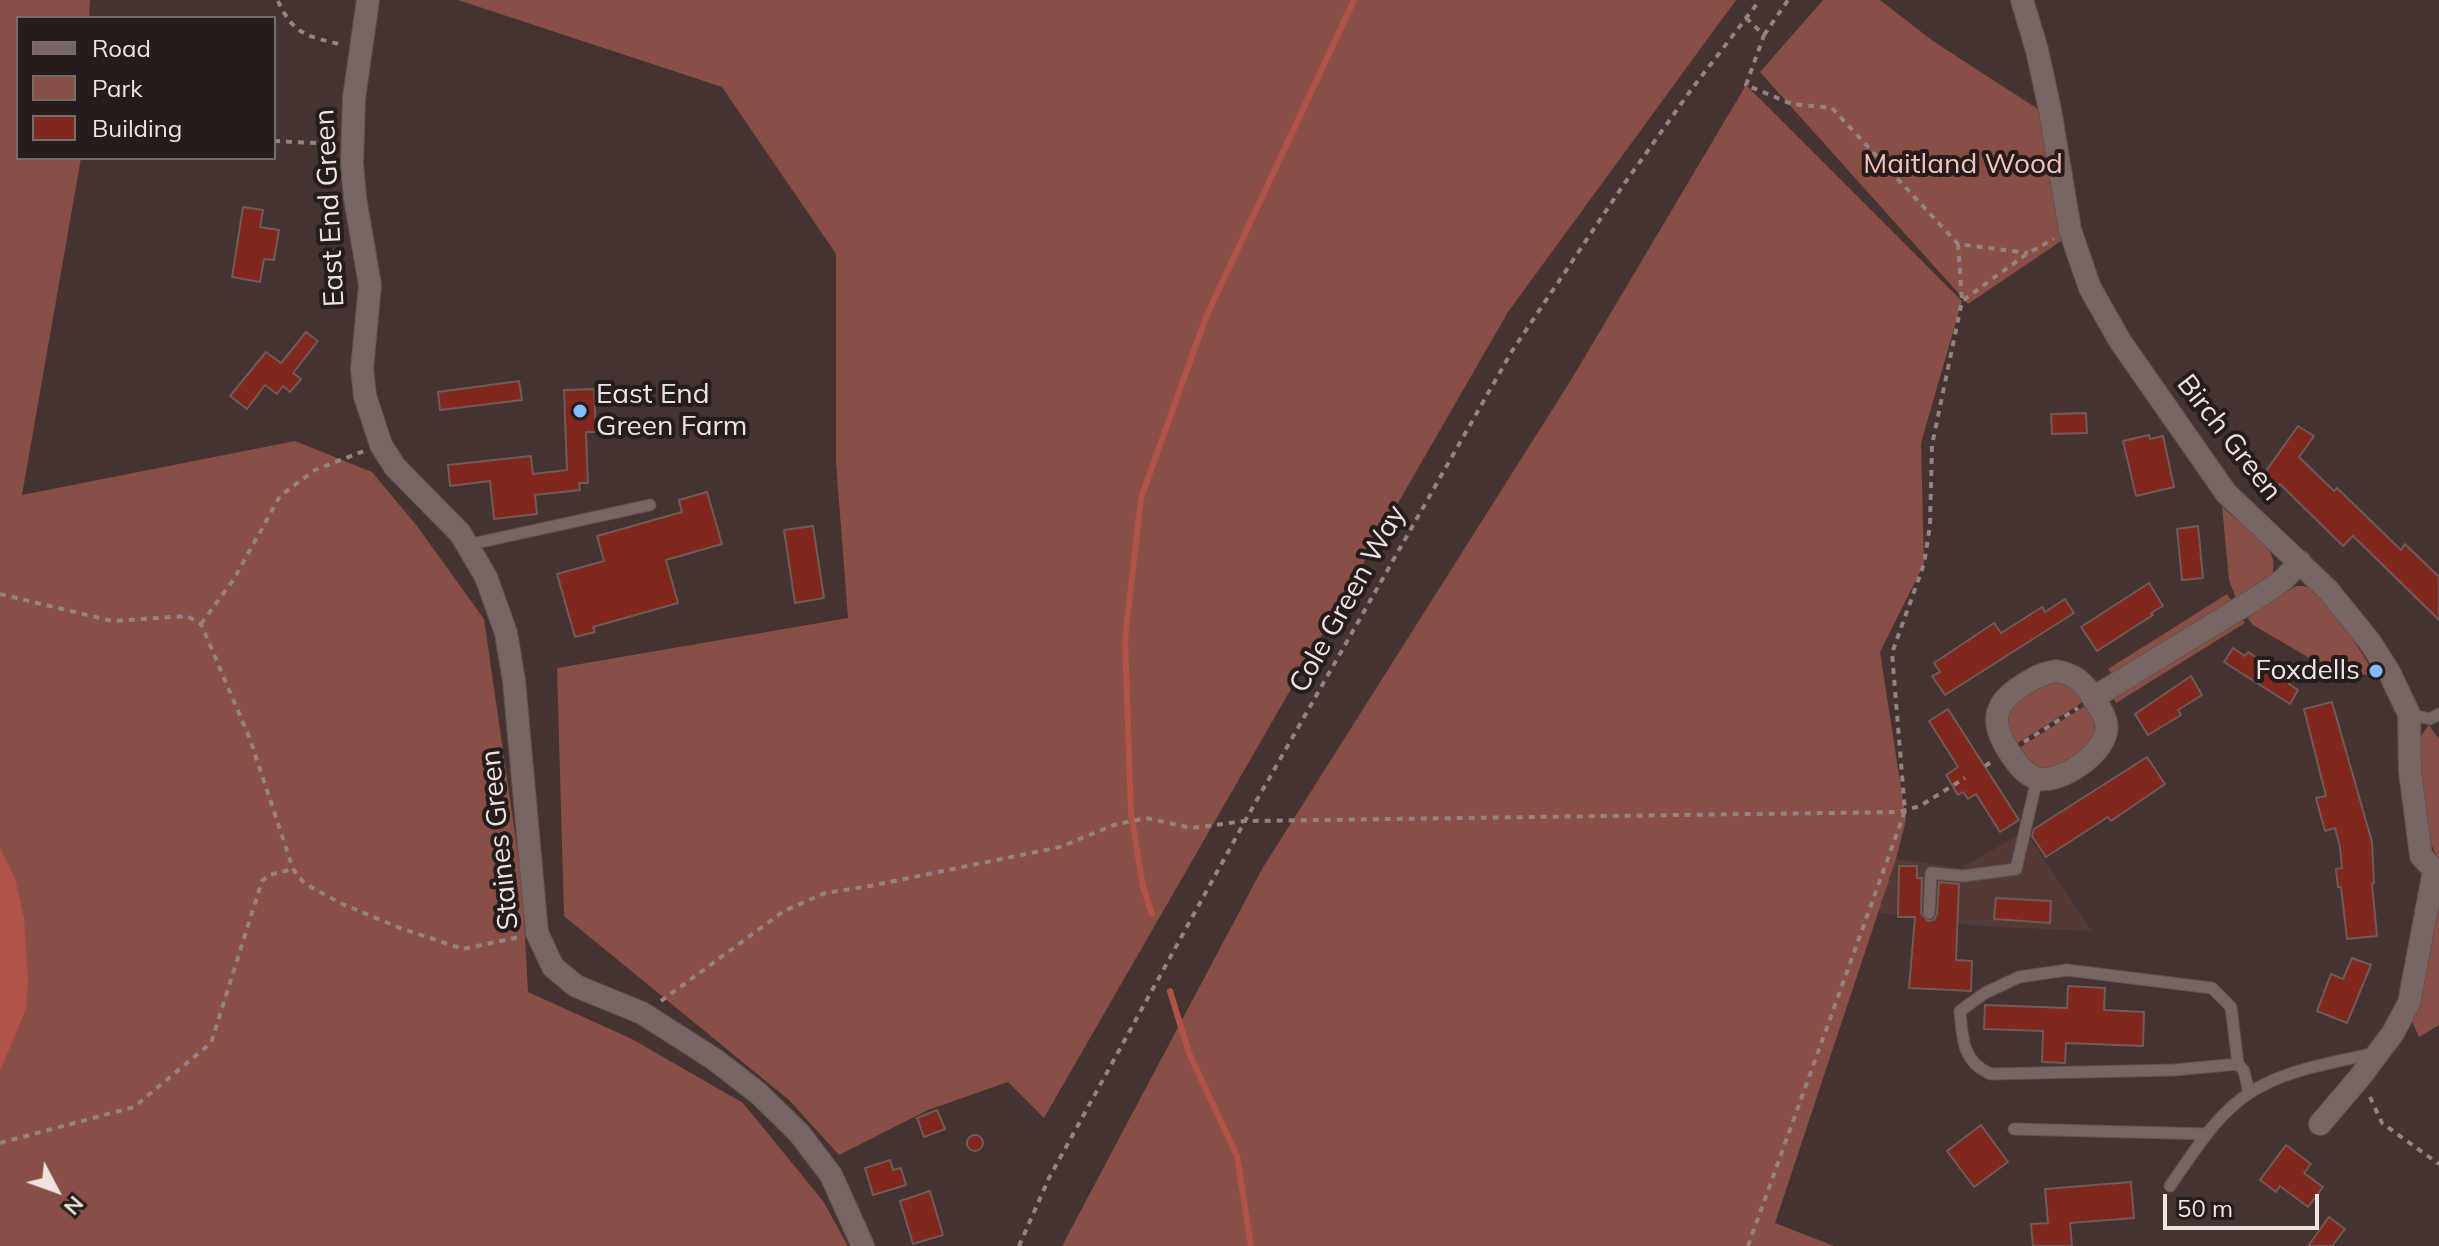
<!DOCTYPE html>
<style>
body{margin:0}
#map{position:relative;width:2439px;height:1246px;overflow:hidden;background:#443330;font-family:Mulish,sans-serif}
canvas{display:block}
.legend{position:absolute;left:16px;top:16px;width:260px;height:144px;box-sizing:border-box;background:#251d1b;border:2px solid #766c6a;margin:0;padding:10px 14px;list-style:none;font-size:24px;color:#efe3e1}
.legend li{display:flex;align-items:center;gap:16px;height:40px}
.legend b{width:40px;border:2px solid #766c6a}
.north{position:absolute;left:16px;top:1150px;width:80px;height:80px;-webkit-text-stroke:6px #251d1b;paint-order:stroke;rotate:131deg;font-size:22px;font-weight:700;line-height:32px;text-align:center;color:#efe3e1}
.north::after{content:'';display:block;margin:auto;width:28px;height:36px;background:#efe3e1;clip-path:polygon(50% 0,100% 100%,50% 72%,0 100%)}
.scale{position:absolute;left:2163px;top:1194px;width:156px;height:36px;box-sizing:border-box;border:4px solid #efe3e1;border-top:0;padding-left:10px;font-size:24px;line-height:28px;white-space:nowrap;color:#efe3e1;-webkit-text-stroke:6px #251d1b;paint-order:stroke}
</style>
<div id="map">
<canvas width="2439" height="1246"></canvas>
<ul class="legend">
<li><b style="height:10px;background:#786461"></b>Road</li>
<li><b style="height:22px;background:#894e45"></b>Park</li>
<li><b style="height:22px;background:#81271e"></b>Building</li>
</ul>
<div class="north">N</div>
<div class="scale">50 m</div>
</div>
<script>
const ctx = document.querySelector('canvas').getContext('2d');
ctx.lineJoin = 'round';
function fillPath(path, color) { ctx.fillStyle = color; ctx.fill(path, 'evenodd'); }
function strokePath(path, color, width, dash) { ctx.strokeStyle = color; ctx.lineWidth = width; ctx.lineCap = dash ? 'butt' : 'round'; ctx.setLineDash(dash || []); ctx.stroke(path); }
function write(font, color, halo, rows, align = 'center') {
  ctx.font = font + ' Mulish,sans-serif'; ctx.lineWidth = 8; ctx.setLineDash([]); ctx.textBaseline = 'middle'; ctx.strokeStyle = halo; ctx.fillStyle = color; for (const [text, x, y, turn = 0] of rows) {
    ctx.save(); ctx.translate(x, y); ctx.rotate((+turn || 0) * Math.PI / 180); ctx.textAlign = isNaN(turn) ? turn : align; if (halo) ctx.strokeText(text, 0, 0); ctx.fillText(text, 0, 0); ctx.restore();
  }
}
fillPath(new Path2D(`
 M2025 831 2092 931 1993 927 1923 920 1878 912 1896 859 1961 868Z`), '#533a36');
fillPath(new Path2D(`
 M0 0H90L89 18H18V158H81L22 495 295 441 372 472 417 526 484 619 522 882 528 992 632 1039 743 1103 823 1201 848 1246H0Z
 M458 0H1736L1508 312 1044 1118 1008 1082 928 1110 839 1155 789 1100 564 916 557 668 848 618 836 463V254L722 87Z
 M1823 0H1880L1933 41 2044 113 2064 239 1968 304 1760 72Z
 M1746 85 1962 301 1921 443 1924 564 1880 652 1906 820 1896 859 1775 1223 1834 1246H1062L1262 869 1571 380Z
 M2222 506C2242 529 2282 542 2272 576L2237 601 2229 580Z
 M2296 586C2302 586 2309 586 2314 590 2335 607 2360 651 2375 674L2340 676 2253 625 2246 616Z
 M2227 594 2233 603 2114 677 2108 669Z
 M2241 618 2245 623 2116 703 2113 698Z
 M2047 680 2070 685 2083 702 2013 746C1996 703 2015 702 2047 680Z
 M2085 706 2094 721 2096 735 2086 748 2054 769 2034 768 2016 750Z
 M2429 725 2439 739V858C2424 841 2413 764 2419 741 2421 735 2425 730 2429 725Z
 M2439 892V1025L2419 1037 2411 1019Z`), '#894e45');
fillPath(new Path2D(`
 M0 848 15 878 24 918 28 981 26 1009 0 1071Z`), '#b15246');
strokePath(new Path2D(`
 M1152 914 1143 887 1131 813 1125 639 1141 498 1206 317 1354 0
 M1170 991 1189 1053 1237 1156 1251 1246`), '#b15246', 6);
const building = new Path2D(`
 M243 207 263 210 260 227 279 230 274 260 264 259 260 282 232 277Z
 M306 332 318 341 293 373 301 379 290 392 283 386 277 394 265 385 247 409 230 396 266 352 281 363Z
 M519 381 522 400 440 410 438 392Z
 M594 389 596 432H586L588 483H579L580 490 535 495 537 514 494 519 490 481 450 486 448 465 531 456 533 474 567 470 564 390Z
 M2086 413 2087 433 2052 434 2051 414Z
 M2298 426 2314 436 2299 457 2334 491 2337 488 2401 550 2405 544 2439 577V620L2353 536 2343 546 2280 484 2276 489 2261 478Z
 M2149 435 2150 439 2163 436 2174 487 2136 496 2123 441Z
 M707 492 722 544 666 560 678 603 593 627 595 632 575 637 557 574 604 561 597 536 682 512 679 500Z
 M813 526 824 598 795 603 784 530Z
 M2198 526 2203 578 2182 580 2177 529Z
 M2149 583 2163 606 2151 613 2153 615 2097 651 2081 627Z
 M2065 599 2074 613 1945 695 1932 676 1940 672 1934 663 1994 623 2001 633 2042 607 2045 612Z
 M2233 648 2245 656 2248 652 2291 680 2289 684 2298 690 2290 704 2224 662Z
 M2191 676 2202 695 2178 710 2181 715 2148 735 2135 714Z
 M2332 702 2372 842 2374 883 2372 884 2377 936 2347 939 2341 887H2338L2336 869 2342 868 2340 847 2335 828 2325 831 2316 798 2326 796 2304 709Z
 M1948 709 2019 820 2000 832 1976 794 1968 799 1963 792 1958 795 1946 775 1958 767 1929 721Z
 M2147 757 2165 784 2111 821 2108 817 2046 857 2032 836 2034 829Z
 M1899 866H1917V878H1922L1921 913 1928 921 1934 920 1937 914 1939 882 1959 884 1956 960 1972 961 1971 991 1909 988 1915 917H1898Z
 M1996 898 2051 901 2050 923 1994 919Z
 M2352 958 2371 965 2347 1023 2317 1011 2331 974 2343 979Z
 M2068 986 2105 988 2104 1010 2144 1012 2143 1046 2066 1043 2065 1063 2042 1062 2043 1031 1984 1029 1985 1005 2067 1008Z
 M937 1110 945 1129 924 1137 917 1118Z
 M1981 1125 2008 1162 1974 1187 1947 1151Z
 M967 1143a8 8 0 1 1 16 0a8 8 0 1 1-16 0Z
 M2286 1145 2311 1164 2304 1173 2323 1187 2308 1207 2280 1186 2276 1192 2260 1180Z
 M890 1160 893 1170 901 1168 906 1185 873 1195 865 1168Z
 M2131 1182 2134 1218 2070 1223 2072 1246H2033L2031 1224 2048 1223 2045 1189Z
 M930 1191 943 1235 913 1244 900 1201Z
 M2329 1217 2345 1229 2332 1246H2308Z`);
fillPath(building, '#81271e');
strokePath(building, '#6f5b58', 2);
const service = new Path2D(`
 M467 545 650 505
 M2409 714 2430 719 2439 714
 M1929 913 1931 873 1963 876 2016 869 2037 779
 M2238 1064 2231 1007 2212 988 2067 970 2019 977 1985 993 1960 1011C1962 1038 1963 1063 1991 1074L2174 1070 2238 1064 2244 1071 2249 1093
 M2014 1129 2207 1134
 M2170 1186C2194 1152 2216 1114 2251 1092 2286 1069 2334 1063 2374 1053`);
const minor = new Path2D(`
 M368 0 354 98 352 163 355 198 370 285 362 369 365 396 381 445 395 467 460 533 486 577 506 633 514 681 537 933 553 967 576 986 642 1013 714 1059 758 1093 799 1133 831 1175 863 1246
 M2022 0 2037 50 2050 110 2070 230 2090 288 2120 341 2226 493 2328 590 2370 642 2389 672 2409 714 2410 771 2421 856 2439 875
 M2056 671C2075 674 2084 683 2094 699 2100 709 2109 720 2106 732 2102 755 2062 782 2040 779 2027 777 2019 766 2012 756 1991 726 1990 705 2023 685 2034 678 2043 673 2056 671Z
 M2093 698 2263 594 2284 579 2300 562
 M2320 1124 2360 1077 2393 1033 2409 1003 2434 871`);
strokePath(service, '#615250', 13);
strokePath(minor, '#615250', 24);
strokePath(new Path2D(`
 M278 1C294 36 308 36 343 45
 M1746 18 1764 35 1746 85 1792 104 1832 108 1958 244 2028 253
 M1764 35 1788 0
 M274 141 334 144
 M1958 244 1962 301
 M0 594 112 621 187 616 201 624 250 739 293 869 304 883 340 903 400 928 463 949 519 937
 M201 624 234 579 280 496 315 470 364 451
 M2024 742 2078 708
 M1985 766 1993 761
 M661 1001 784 911 825 893 870 886 1060 847 1114 825 1146 818 1192 828 1245 821 1899 812 1920 806 1965 778
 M2370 1097 2382 1123 2439 1164
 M0 1143 134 1107 211 1043 262 881 269 875 293 869
 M1019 1246 1049 1178 1245 821 1512 351 1622 187 1691 90 1760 0
 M1748 1246 1905 811 1892 653 1924 564 1930 525 1932 445 1962 301 2028 253 2054 239`), '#938482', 4, [6, 6]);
strokePath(service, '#786461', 11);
strokePath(minor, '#786461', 22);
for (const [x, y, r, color] of [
 [580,411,8,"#82bcfa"],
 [2376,671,8,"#82bcfa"]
]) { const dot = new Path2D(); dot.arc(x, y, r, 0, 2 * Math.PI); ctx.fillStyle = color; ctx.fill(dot); strokePath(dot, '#251d1b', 3); }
write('28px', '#f6c1b8', '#251d1b', [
 ["Maitland Wood",1963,165]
]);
write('28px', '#efe3e1', '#251d1b', [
 ["East End Green",330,208,-93],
 ["Birch Green",2229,438,52],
 ["Cole Green Way",1348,599,-61],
 ["Staines Green",500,840,-96]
]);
write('28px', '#efe3e1', '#251d1b', [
 ["East End",596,395],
 ["Green Farm",596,427],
 ["Foxdells",2360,671,"right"]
], 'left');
</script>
